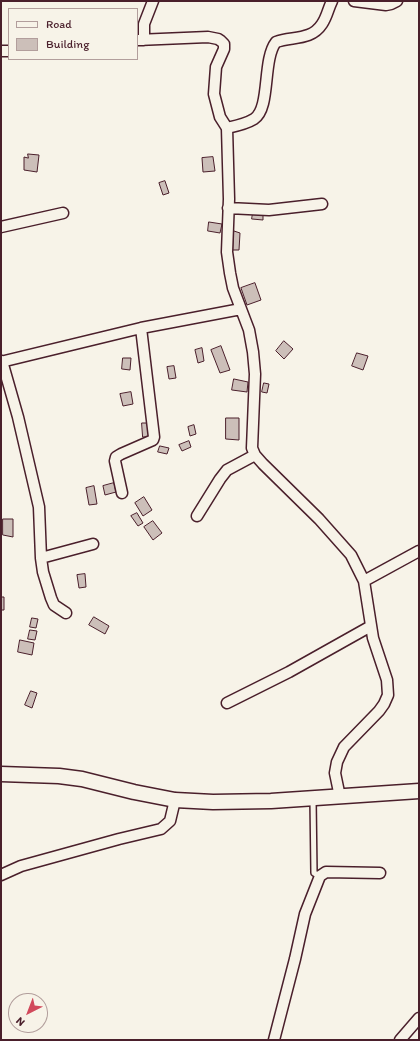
<!DOCTYPE html>
<style>
body{margin:0}
#map{position:relative;width:420px;height:1041px;overflow:hidden;background:#f7f3e8;font-family:Itim,sans-serif}
canvas{display:block}
.frame{position:absolute;inset:0;border:2px solid #4a1f2b;pointer-events:none}
.legend{position:absolute;left:8px;top:8px;width:130px;height:52px;box-sizing:border-box;background:#f7f3e8;border:1px solid #b29e9c;margin:0;padding:5px 7px;list-style:none;font-size:12px;color:#4a1f2b}
.legend li{display:flex;align-items:center;gap:8px;height:20px}
.legend b{width:20px;border:1px solid #b29e9c}
.north{position:absolute;left:8px;top:993px;width:40px;height:40px;box-sizing:border-box;background:#f7f3e8;border:1px solid #b29e9c;border-radius:50%;rotate:222deg;font-size:11px;font-weight:700;line-height:16px;text-align:center;color:#4a1f2b}
.north::after{content:'';display:block;margin:auto;width:14px;height:18px;background:#d1495b;clip-path:polygon(50% 0,100% 100%,50% 72%,0 100%)}
</style>
<div id="map">
<canvas width="420" height="1041"></canvas>
<div class="frame"></div>
<ul class="legend">
<li><b style="height:5px;background:#f7f3e8"></b>Road</li>
<li><b style="height:11px;background:#ccbfb9"></b>Building</li>
</ul>
<div class="north">N</div>
</div>
<script>
const ctx = document.querySelector('canvas').getContext('2d');
ctx.lineJoin = 'round';
function fillPath(path, color) { ctx.fillStyle = color; ctx.fill(path, 'evenodd'); }
function strokePath(path, color, width, dash) { ctx.strokeStyle = color; ctx.lineWidth = width; ctx.lineCap = dash ? 'butt' : 'round'; ctx.setLineDash(dash || []); ctx.stroke(path); }
const building = new Path2D(`
 M28 154 39 155 37 172 24 170V157L28 158Z
 M213 157 215 171 203 172 202 158Z
 M165 181 169 193 163 195 159 183Z
 M253 213 263 214V220L252 219Z
 M209 222 222 224 220 233 208 231Z
 M234 231 240 233 239 250H233Z
 M255 283 261 300 247 305 241 288Z
 M284 341 293 349 284 359 276 351Z
 M221 346 230 370 220 373 211 350Z
 M202 348 204 361 198 363 195 350Z
 M357 353 368 356 363 370 352 366Z
 M123 358H131L130 370 122 369Z
 M174 366 176 378 169 379 167 367Z
 M234 379 248 382 247 392 232 390Z
 M264 383 269 384 267 393 262 392Z
 M131 392 133 404 123 406 120 394Z
 M226 418H239V440L226 439Z
 M142 423H150L151 437H143Z
 M194 425 196 434 190 436 188 427Z
 M189 441 191 447 182 451 179 445Z
 M160 446 169 448 167 454 158 452Z
 M114 483 116 492 105 495 103 486Z
 M94 486 97 504 89 505 86 488Z
 M144 497 152 510 143 516 135 503Z
 M137 513 143 523 138 526 131 516Z
 M3 519H13V537L3 535Z
 M153 521 162 533 153 540 144 527Z
 M85 574 86 587 79 588 77 575Z
 M1 597H4V610H1Z
 M94 617 109 626 105 634 89 625Z
 M32 618 38 619 36 628 30 627Z
 M30 630 37 631 35 640 28 639Z
 M20 640 34 643 32 655 18 652Z
 M31 691 37 693 32 708 25 705Z`);
fillPath(building, '#ccbfb9');
strokePath(building, '#4a1f2b', 1);
const lane = new Path2D(`
 M313 799 314 873 320 876`);
const street = new Path2D(`
 M354 1 386 5 391 4 397 1
 M137 40 208 37 218 39 221 41 224 44V49L216 67 214 94 220 117 227 128 229 199 227 252 230 273 233 288 249 330 253 352 255 374 252 448 255 455 263 464 319 519 351 555 364 581 373 638 387 680 388 695 384 704 379 711 344 747 337 762 335 773 340 797
 M144 40V24L153 1
 M1 51H9
 M227 128C236 126 246 124 254 119 271 108 262 60 276 42 292 36 311 41 322 24 327 17 328 9 332 1
 M228 208 269 210 322 204
 M1 227 63 213
 M2 361 18 417 39 507 41 558 43 572 51 598 54 605 66 613
 M1 362 141 328 241 309
 M122 493 115 461 116 457 121 454 153 440 154 437 141 328
 M197 516 220 479 227 470 255 455
 M41 558 93 544
 M364 581 419 551
 M227 703 289 672 371 626
 M1 875 21 866 119 839 161 829 170 821 175 800
 M274 1040 295 959 305 914 320 876 326 872 380 873
 M400 1040 419 1018`);
const secondary = new Path2D(`
 M1 774 59 776 82 779 134 792 175 800 213 802 271 801 419 791`);
strokePath(lane, '#4a1f2b', 8);
strokePath(street, '#4a1f2b', 13);
strokePath(secondary, '#4a1f2b', 17);
strokePath(lane, '#f7f3e8', 5);
strokePath(street, '#f7f3e8', 10);
strokePath(secondary, '#f7f3e8', 14);
</script>
